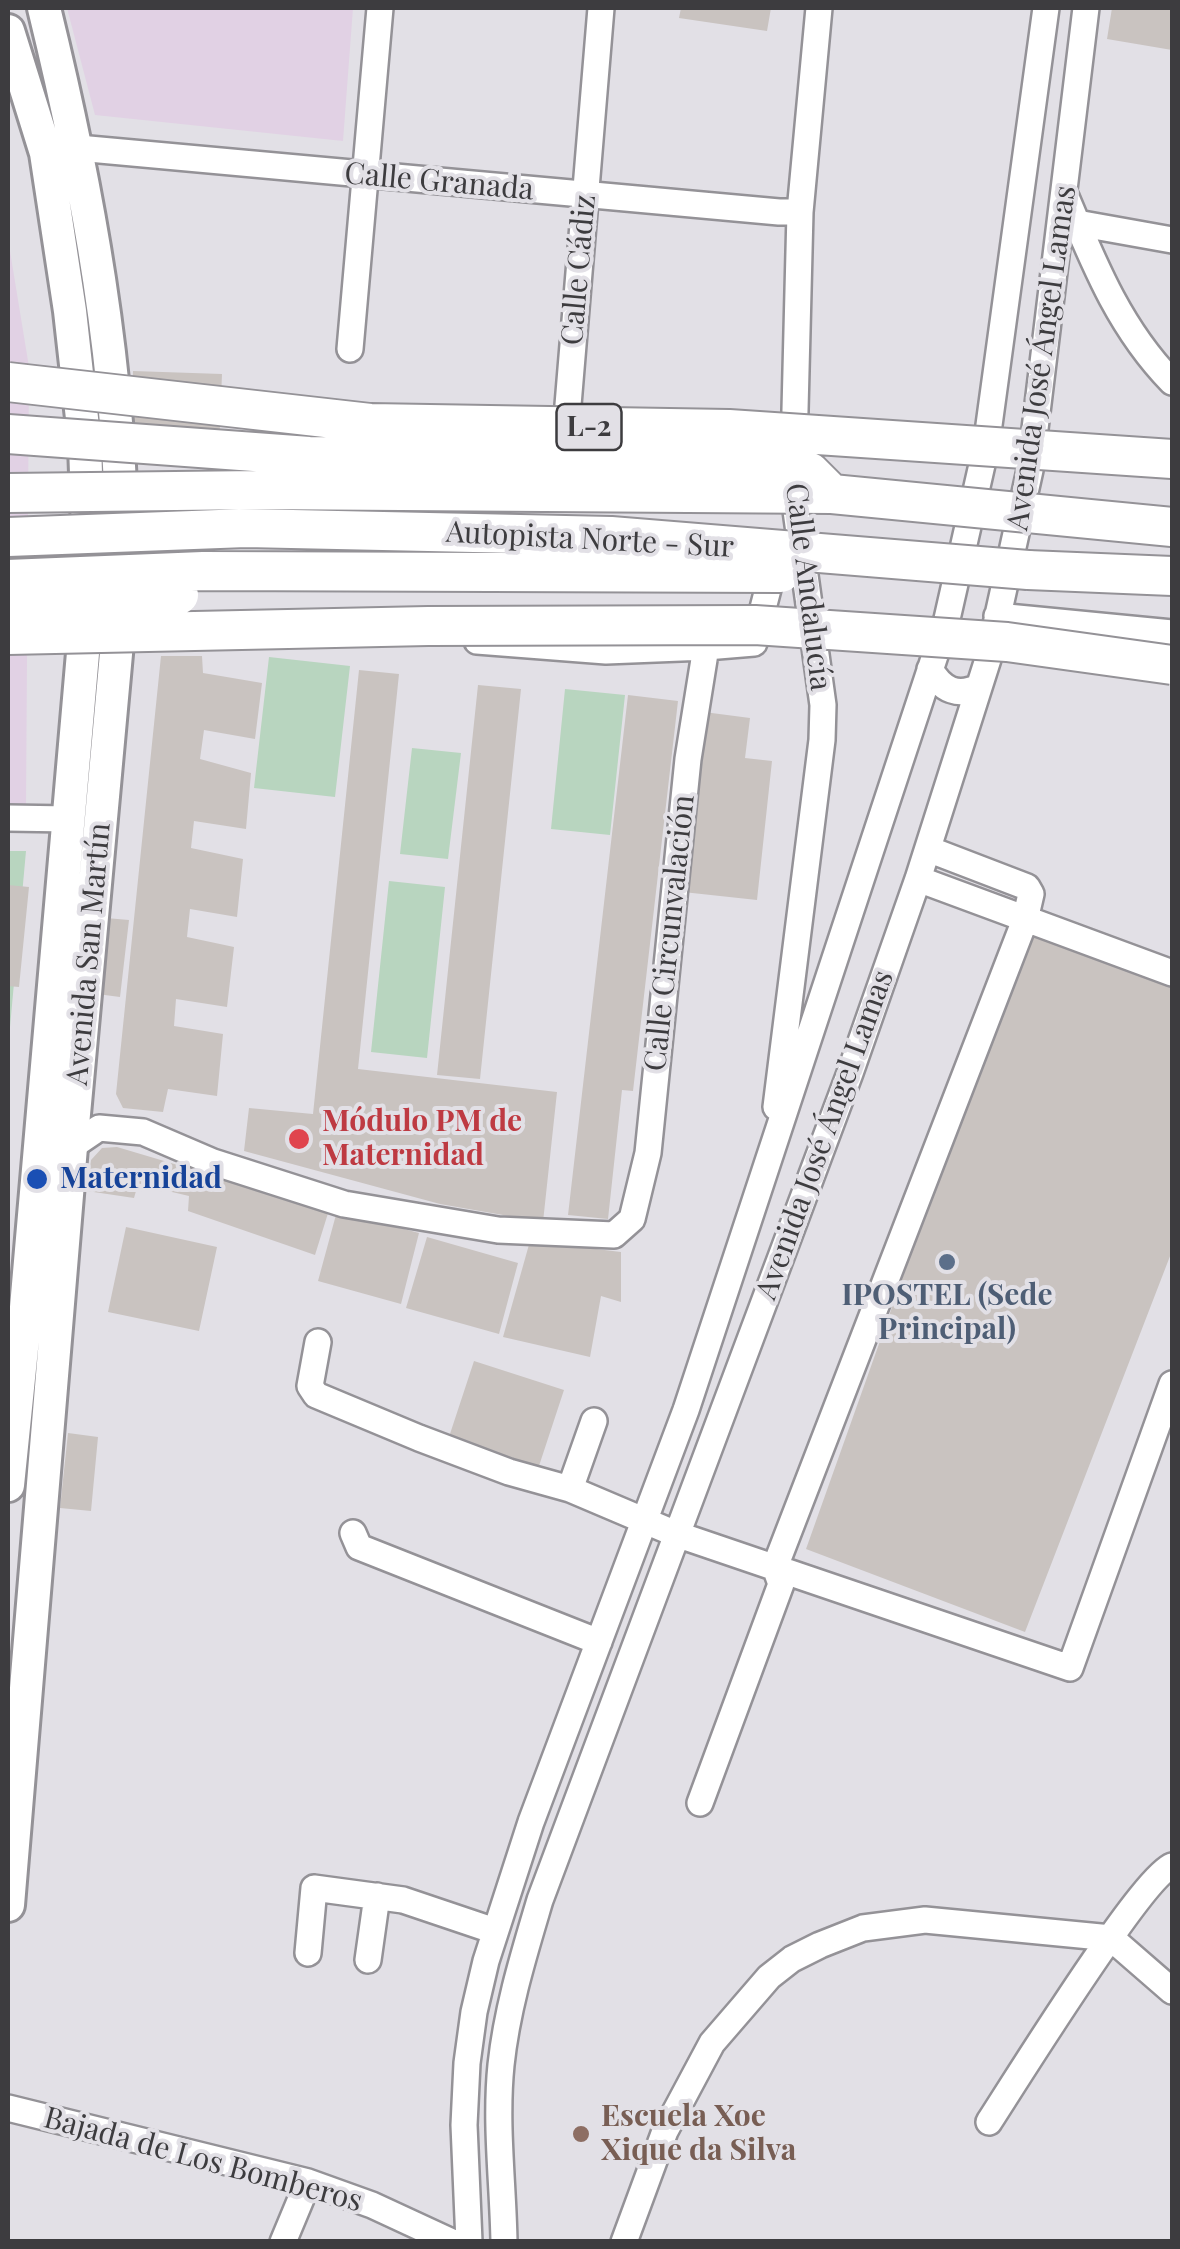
<!DOCTYPE html>
<meta charset="utf-8">
<style>
body{margin:0}
#map{position:relative;width:1180px;height:2249px;overflow:hidden;background:#e2e0e6;font-family:"Playfair Display",serif}
canvas{display:block}
.frame{position:absolute;inset:0;border:10px solid #3d3c3f;pointer-events:none}
</style>
<div id="map">
<canvas width="1180" height="2249"></canvas>
<div class="frame"></div>
</div>
<script>
const ctx = document.querySelector('canvas').getContext('2d');
ctx.lineJoin = 'round';
function fillPath(path, color) { ctx.fillStyle = color; ctx.fill(path, 'evenodd'); }
function strokePath(path, color, width, dash) { ctx.strokeStyle = color; ctx.lineWidth = width; ctx.lineCap = dash ? 'butt' : 'round'; ctx.setLineDash(dash || []); ctx.stroke(path); }
function write(font, color, halo, rows, align = 'center') {
  ctx.font = font + ' "Playfair Display",serif'; ctx.lineWidth = 8; ctx.setLineDash([]); ctx.textBaseline = 'middle'; ctx.strokeStyle = halo; ctx.fillStyle = color; for (const [text, x, y, turn = 0] of rows) {
    ctx.save(); ctx.translate(x, y); ctx.rotate((+turn || 0) * Math.PI / 180); ctx.textAlign = isNaN(turn) ? turn : align; if (halo) ctx.strokeText(text, 0, 0); ctx.fillText(text, 0, 0); ctx.restore();
  }
}
fillPath(new Path2D(`
 M67 8H353L343 141 95 115Z
 M8 239 29 367 26 806H8Z`), '#e1d1e4');
fillPath(new Path2D(`
 M269 657 350 666 335 797 254 788Z
 M565 689 625 695 610 835 551 829Z
 M412 748 461 753 448 859 400 854Z
 M8 851H26L8 1049Z
 M389 881 445 887 427 1058 371 1052Z`), '#b8d5bf');
fillPath(new Path2D(`
 M681 8H771L767 31 679 18Z
 M1112 8H1172V50L1107 39Z
 M133 371 222 374 219 449 130 447Z
 M161 656H202L203 673 262 683 255 739 204 730 200 759 251 773 246 829 194 821 191 848 243 859 237 917 190 909 187 937 234 947 227 1007 176 999 174 1026 223 1034 217 1096 168 1089 163 1112 123 1108 116 1094Z
 M359 670 399 674 358 1069 557 1092 543 1222 440 1204 244 1151 249 1108 313 1114Z
 M478 685 521 689 480 1079 437 1075Z
 M628 695 678 701 633 1091 622 1090 608 1219 568 1215Z
 M704 712 750 718 745 758 772 761 757 900 683 892Z
 M8 885 29 887 19 987 8 986Z
 M106 918 129 920 120 997 97 994Z
 M1028 925 1172 977V1251L1025 1632 806 1549Z
 M117 1147 329 1210 315 1255 188 1211 189 1196 138 1184 134 1198 87 1191 91 1160 102 1148Z
 M337 1211 419 1233 401 1304 318 1281Z
 M126 1227 217 1247 199 1331 108 1312Z
 M427 1237 518 1263 499 1334 406 1308Z
 M530 1241 621 1252V1302L601 1296 590 1357 503 1337Z
 M474 1361 564 1390 537 1472 447 1443Z
 M68 1433 98 1437 91 1511 60 1508Z`), '#c9c3c0');
const minor = new Path2D(`
 M60 151 78 148 779 212H800
 M1066 197C1094 264 1120 329 1172 382
 M1077 223 1172 240
 M350 349 380 8
 M565 441 601 8
 M997 616 1172 633
 M706 647 754 643 775 562
 M930 669C942 690 957 697 979 687
 M8 818 69 819
 M918 879 1172 973
 M776 1107 822 740 823 705 793 489 800 212 819 8
 M71 1147 99 1128 143 1132 213 1162 344 1204 498 1230 614 1235 632 1219 648 1153 688 759 706 647 606 651 477 641
 M318 1342 310 1386 316 1395 419 1438 509 1472 570 1489 676 1534 1070 1668 1172 1384
 M570 1489 594 1421
 M353 1533 359 1547 599 1642
 M700 1803 781 1584 775 1567 1025 920 1031 894 1027 887 928 849
 M308 1953 314 1888 403 1900 495 1931
 M368 1960 377 1896
 M8 2108 308 2182 372 2205 452 2242
 M989 2122C1015 2082 1142 1877 1172 1866
 M283 2242 308 2182
 M469 2242 464 2125 467 2063 474 2012 486 1961 531 1822 686 1410 947 619 986 447 1046 8
 M504 2242C503 2183 495 2124 501 2065 507 2008 524 1954 540 1900L850 1073 918 879 989 656 1030 470 1086 8
 M624 2242 665 2131 712 2043 769 1977 792 1959 820 1945 863 1928 925 1920 1111 1938 1172 1991`);
const major = new Path2D(`
 M44 8C88 188 121 370 122 556
 M8 31 46 153 70 311 85 445 89 558
 M8 1485 25 1319 87 607
 M8 1905 71 1147 120 610`);
const highway = new Path2D(`
 M1028 570 1172 576`);
strokePath(minor, '#949297', 30);
strokePath(major, '#949297', 38);
strokePath(highway, '#949297', 42);
strokePath(minor, '#fff', 25);
strokePath(major, '#fff', 32);
strokePath(highway, '#fff', 38);
const highwayBridge = new Path2D(`
 M8 382 370 423 729 429 1172 459
 M8 434 309 456 771 457 810 472 832 494
 M8 493 258 490 832 494 1172 527
 M8 537 246 528 611 536 1028 570
 M8 579 203 571 781 573
 M8 612 179 595
 M8 635 428 626 755 625 1007 642 1172 665`);
strokePath(highwayBridge, '#949297', 42, []);
strokePath(highwayBridge, '#fff', 38);
for (const [x, y, r, color] of [
 [299,1139,12,"#e0444e"],
 [37,1179,12,"#1a4fb4"],
 [947,1262,10,"#5c6f8a"],
 [581,2134,10,"#8d6e63"]
]) { const dot = new Path2D(); dot.arc(x, y, r, 0, 2 * Math.PI); ctx.fillStyle = color; ctx.fill(dot); strokePath(dot, '#e2e0e6', 4); }
for (const [x, y, w] of [
 [589,427,65]
]) { const box = new Path2D(); box.roundRect(x - w / 2, y - 23, w, 46, 8); ctx.fillStyle = '#e2e0e6'; ctx.fill(box); strokePath(box, '#3d3c3f', 2.5); }
write('bold 28px', '#3d3c3f', null, [
 ["L-2",589,427]
]);
write('30px', '#3d3c3f', '#e2e0e6', [
 ["Calle Granada",439,182,5],
 ["Calle Cádiz",579,270,-85],
 ["Avenida José Ángel Lamas",1042,358,-82],
 ["Autopista Norte - Sur",590,540,3],
 ["Calle Andalucía",808,587,83],
 ["Calle Circunvalación",670,933,-84],
 ["Avenida San Martín",89,954,-85],
 ["Avenida José Ángel Lamas",825,1135,-70],
 ["Bajada de Los Bomberos",203,2160,15]
]);
write('bold 30px', '#be3a42', '#e2e0e6', [
 ["Módulo PM de",322,1122],
 ["Maternidad",322,1156]
], 'left');
write('bold 30px', '#164399', '#e2e0e6', [
 ["Maternidad",60,1179]
], 'left');
write('bold 30px', '#4e5e75', '#e2e0e6', [
 ["IPOSTEL (Sede",947,1296],
 ["Principal)",947,1330]
]);
write('bold 30px', '#785e54', '#e2e0e6', [
 ["Escuela Xoe",601,2117],
 ["Xique da Silva",601,2151]
], 'left');
</script>
